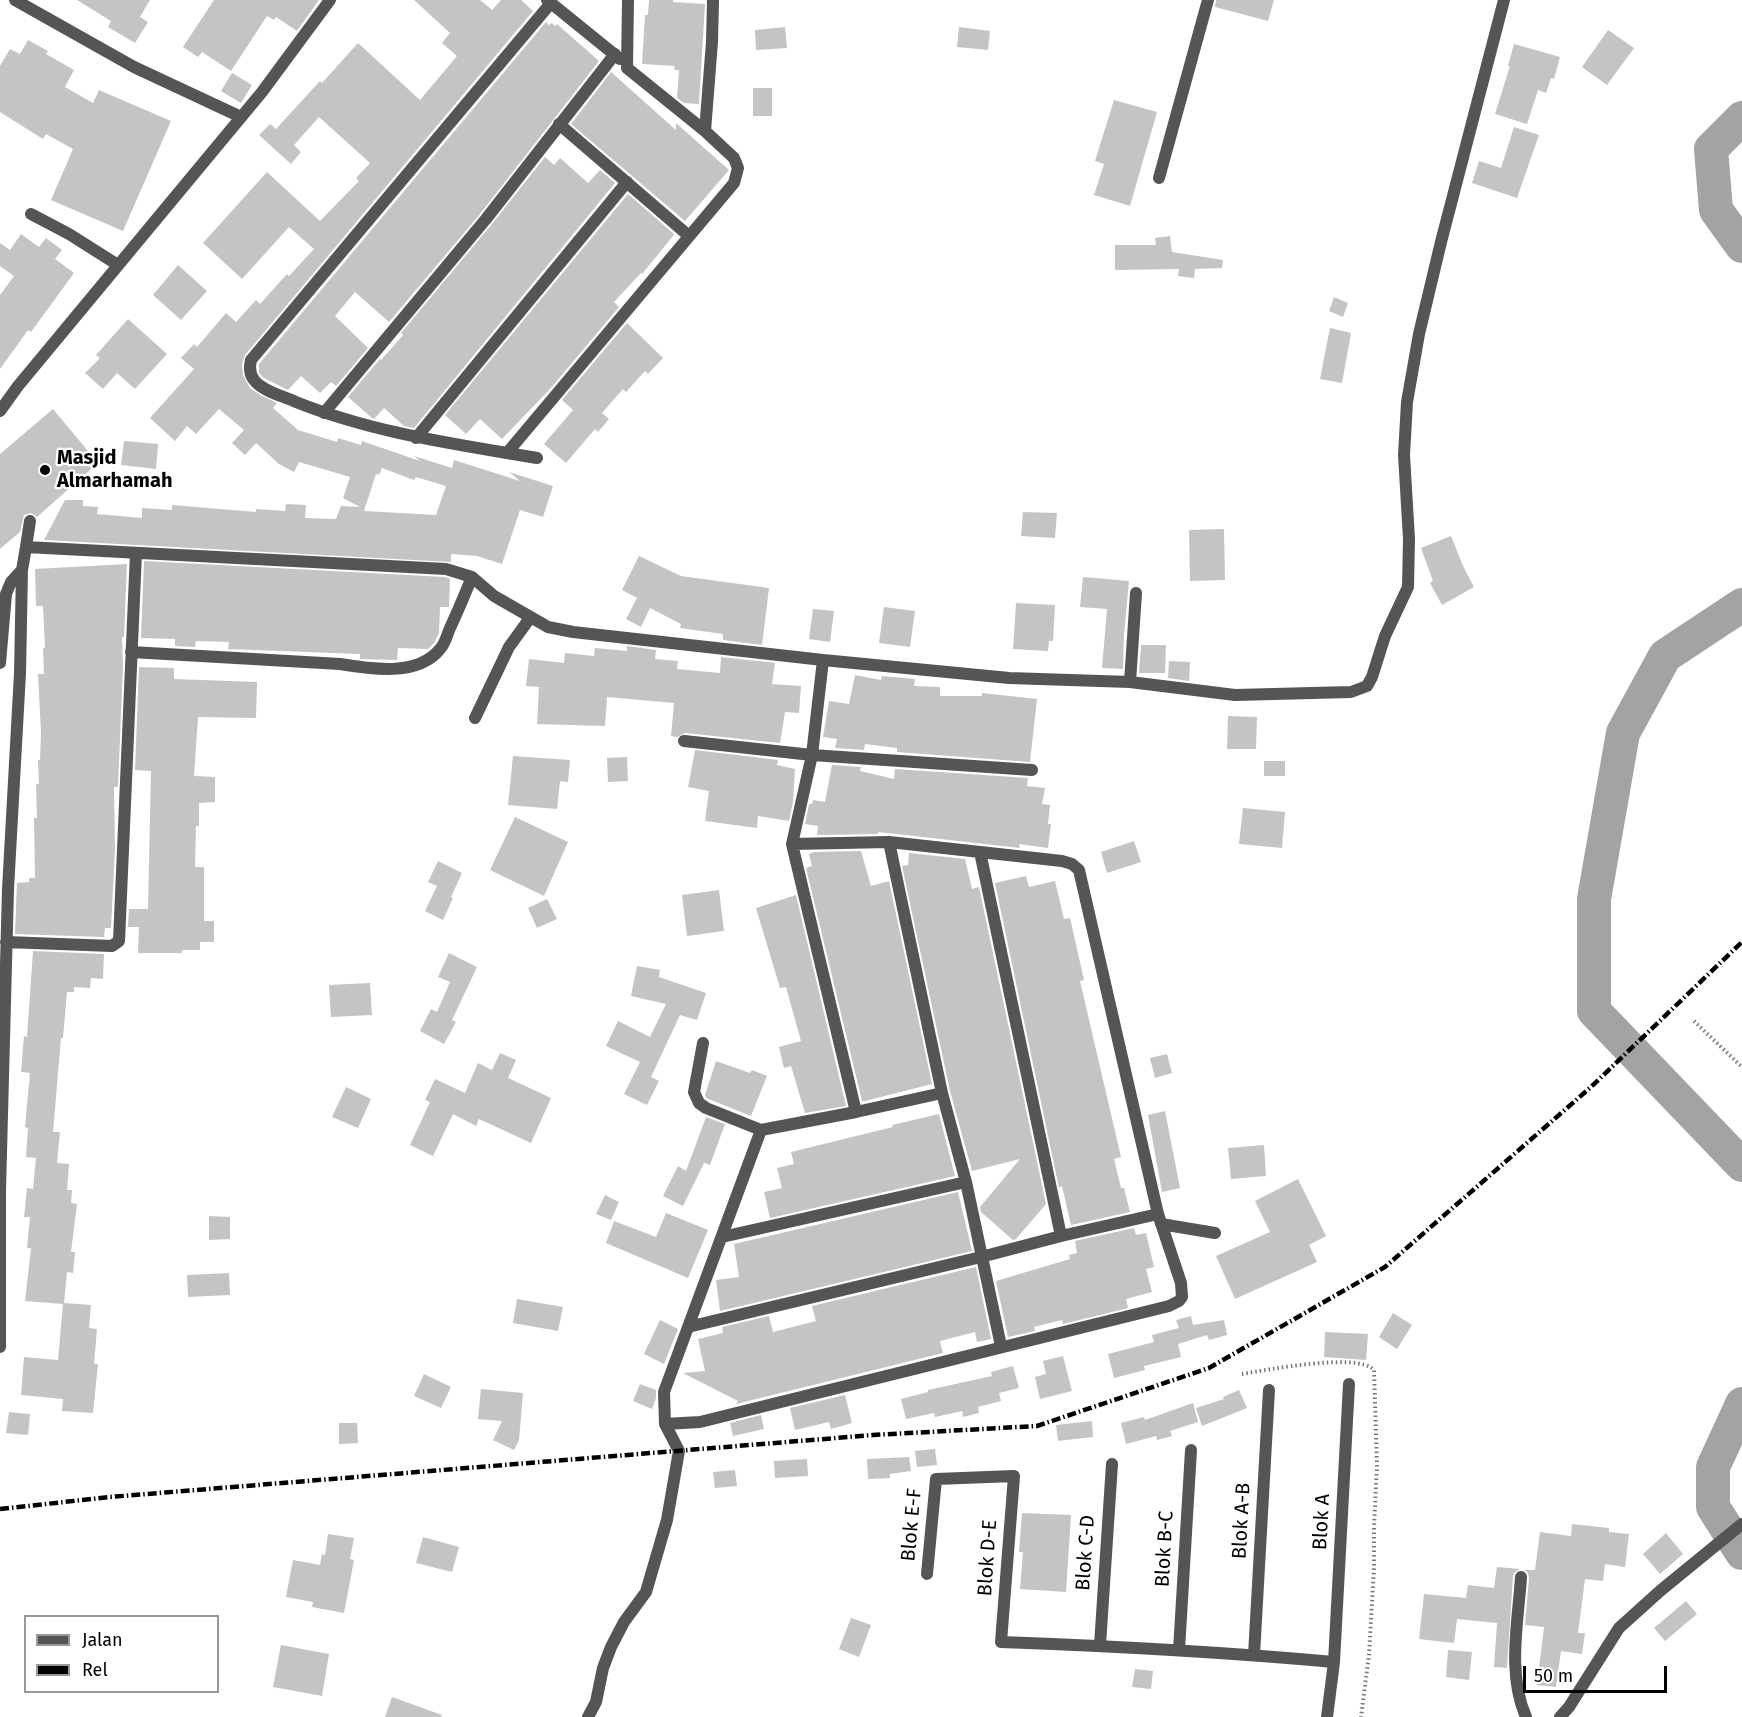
<!DOCTYPE html>
<style>
body{margin:0}
#map{position:relative;width:1742px;height:1717px;overflow:hidden;background:#fff;font-family:"Fira Sans",sans-serif}
canvas{display:block}
.legend{position:absolute;left:24px;top:1615px;width:195px;height:78px;box-sizing:border-box;background:#fff;border:2px solid #999;margin:0;padding:8px 10px;list-style:none;font-size:18px;color:#000}
.legend li{display:flex;align-items:center;gap:12px;height:30px}
.legend b{width:30px;border:2px solid #999}
.scale{position:absolute;left:1523px;top:1666px;width:144px;height:27px;box-sizing:border-box;border:3px solid #000;border-top:0;padding-left:8px;font-size:18px;line-height:21px;white-space:nowrap;color:#000;-webkit-text-stroke:4px #fff;paint-order:stroke}
</style>
<div id="map">
<canvas width="1742" height="1717"></canvas>
<ul class="legend">
<li><b style="height:8px;background:#555"></b>Jalan</li>
<li><b style="height:8px;background:#000"></b>Rel</li>
</ul>
<div class="scale">50 m</div>
</div>
<script>
const ctx = document.querySelector('canvas').getContext('2d');
ctx.lineJoin = 'round';
function strokePath(path, color, width, dash) { ctx.strokeStyle = color; ctx.lineWidth = width; ctx.lineCap = dash ? 'butt' : 'round'; ctx.setLineDash(dash || []); ctx.stroke(path); }
function fillPath(path, color) { ctx.fillStyle = color; ctx.fill(path, 'evenodd'); }
function write(font, color, halo, rows, align = 'center') {
  ctx.font = font + ' "Fira Sans",sans-serif'; ctx.lineWidth = 4.5; ctx.setLineDash([]); ctx.textBaseline = 'middle'; ctx.strokeStyle = halo; ctx.fillStyle = color; for (const [text, x, y, turn = 0] of rows) {
    ctx.save(); ctx.translate(x, y); ctx.rotate((+turn || 0) * Math.PI / 180); ctx.textAlign = isNaN(turn) ? turn : align; if (halo) ctx.strokeText(text, 0, 0); ctx.fillText(text, 0, 0); ctx.restore();
  }
}
strokePath(new Path2D(`
 M1742 118 1711 149 1716 210 1742 246
 M1742 605 1665 656 1623 733 1594 899V1011L1742 1165
 M1742 1404 1713 1467V1507L1742 1553`), '#a3a3a3', 34);
fillPath(new Path2D(`
 M77 0H150L140 17 148 22 135 43 108 27 111 21Z
 M214 0H319L297 31 276 17 274 20 267 16 231 71 202 52 198 57 183 47Z
 M414 0H480L492 10 501 0H521L533 11 245 355 242 364 243 375 250 388 262 396 277 403 273 408 298 430 337 442 338 438 361 445 362 441 420 461 414 456 452 468 454 460 520 481 509 472 553 486 543 517 520 510 502 564 477 556 451 554V562L44 540 65 500H83V506L98 507 97 514 142 518V508L172 510V505L256 512V509L285 511 286 504 306 505 305 518 336 519 341 506 360 507 343 498 350 477 299 462 294 472 279 464 256 443 245 455 232 443 244 430 219 409 196 434 187 426 175 441 150 418 194 369 181 358 194 344 197 347 226 313 236 322 256 300 260 304 287 274 289 276 314 249 289 227 242 279 203 243 267 172 320 221 359 181 356 178 370 163 319 117 294 145 301 152 291 164 259 135 270 124 276 129 320 81 322 83 358 43 420 100 457 56 442 43 450 33ZM382 468 414 480 416 477 446 486 436 515 364 511 376 474 379 475Z
 M649 0H673V2L705 4 699 104 684 103 677 98 679 70H674L675 66 642 64 645 15H648Z
 M1216 0H1274L1268 21 1215 7Z
 M546 22 549 25 552 23 555 26 557 24 599 61 480 214 389 322 355 292 335 316 368 348 336 386 331 382 320 393 301 376 288 390 264 378 259 373V364Z
 M785 27 787 48 756 50 755 30Z
 M959 27 990 31 988 50 957 47Z
 M1608 30 1634 48 1607 85 1582 67Z
 M28 40 48 51 46 54 74 70 65 87 93 103 99 90 171 121 123 231 51 200 73 149 46 134 43 139 0 112V66L10 49 20 54Z
 M1514 44 1560 57 1554 79 1551 78 1546 93 1538 90 1527 124 1495 114 1510 66H1508Z
 M611 72 676 130V123L729 170 685 221 571 124Z
 M232 73 252 85 241 103 221 91Z
 M753 88H772V116H753Z
 M1114 100 1157 112 1130 206 1094 195 1104 164 1095 161Z
 M1514 127 1539 135 1517 198 1472 183 1479 161 1501 168Z
 M545 157 554 165 560 158 588 183 600 170 615 183 414 428 404 426 384 408 374 419 372 418 348 397 380 359 381 360 403 335 401 333 492 224Z
 M628 194 674 234 673 236 642 274 641 273 614 302 619 307 550 389 502 439 480 419 466 434 445 415Z
 M21 234 39 247 46 238 62 250 55 259 74 273 31 332 28 330 0 369V295L14 276 0 266V243L10 250Z
 M1170 236 1172 252 1223 260 1222 268 1195 269 1194 278 1178 276 1179 269 1115 270V245H1156L1155 238Z
 M178 265 207 291 181 320 153 295Z
 M1334 297 1348 303 1343 317 1329 311Z
 M128 319 167 354 135 389 117 373 103 389 85 373 100 358 96 355Z
 M627 323 663 358 648 374 645 371 626 392 623 389 602 413 609 419 598 432 595 429 566 463 544 444 573 410 562 400Z
 M1330 328 1351 333 1342 383 1320 379Z
 M53 409 98 463 37 517 31 513 24 515 20 532 0 549V454Z
 M124 441 158 444 156 469 121 465Z
 M1023 512 1057 513 1055 538 1021 536Z
 M1224 529 1225 580 1190 581 1189 530Z
 M1451 536 1463 566 1474 587 1442 605 1430 583 1433 581 1421 548Z
 M639 556 681 576 769 588 762 645 723 640V634L680 628 681 624 650 608 641 627 626 619 637 598 622 590Z
 M144 561 445 577 450 579 449 607H440L439 633 434 643 428 649 398 648 397 660 360 659V654L228 649 229 642 196 641 195 647 175 646V639L141 638Z
 M127 564 124 637H122L123 666 118 787H114L115 849 111 928H105L104 937 15 934 17 883 29 882V878H35L34 818H37L36 784H39L38 760H40L41 732 38 674H44L43 648H45L43 606H36L35 569Z
 M1083 577 1129 581 1124 635 1123 669 1102 668 1107 609 1080 607Z
 M1016 603 1055 605 1053 641H1049L1048 651 1013 649Z
 M884 607 915 611 910 647 879 643Z
 M813 609 834 611 830 642 809 639Z
 M1141 645H1166L1165 673H1139Z
 M627 646 656 650 655 659 678 661 677 669 720 673 721 657 775 663 772 684 801 686 799 713 785 712 780 743 685 733 677 737 671 736 674 703 607 697 605 726 537 724 539 687 526 686 529 659 564 663 565 653 594 656 595 648 627 651Z
 M1169 661 1190 662 1189 681 1168 678Z
 M139 667 174 668V679L257 682 256 718 198 717 194 776 215 777V802L199 803V826H196L195 867H204V921H214V942H200V950H182V953H138L139 927H128L129 909H148L151 771 135 770Z
 M855 675 881 680 882 676 915 679 914 686 940 687V696H982V693L1037 699 1030 762 897 752V748L865 744 864 750 835 748 837 739 823 737 829 701 849 704Z
 M1228 716 1257 717 1256 749H1227Z
 M695 750 778 760 777 765 795 769 793 802 789 821 758 816 757 828 705 821 709 791 688 787Z
 M513 756 570 760 568 782 560 781 557 809 508 805Z
 M627 757 628 781 608 782 607 758Z
 M1264 761H1285V776H1264Z
 M832 765 861 767 860 771 894 779 895 769 1028 778 1027 786 1045 788 1042 804 1050 805 1048 824H1051L1048 848 1019 844 1020 848 878 832V834L817 835 818 826 805 824 809 804H812L813 800 825 802Z
 M1243 808 1285 812 1282 848 1239 844Z
 M515 817 568 842 544 896 490 870Z
 M1134 841 1141 862 1107 873 1101 852Z
 M861 851 871 886 889 881 932 1084 865 1101H862L806 868 812 866 809 854 814 852Z
 M909 853 965 859 972 889 979 887 1046 1204 1016 1239 1013 1240 981 1212 980 1207 1020 1159 972 1171 950 1091 902 866 908 865Z
 M438 861 462 873 451 897 453 898 443 920 425 911 437 886 428 882Z
 M1026 876 1029 887 1055 881 1064 919 1070 918 1084 980 1080 981 1121 1157 1114 1159 1121 1188H1124L1130 1212 1071 1225 1062 1186 1059 1188 995 883Z
 M719 890 724 931 687 936 682 895Z
 M796 895 846 1106 805 1113 791 1066 784 1068 779 1047 801 1041 786 987 780 988 756 908Z
 M547 899 557 919 537 928 528 908Z
 M33 951 104 954 103 979 91 978 90 988 74 987V992H67L63 1038H61L53 1132H60L57 1163 69 1164 67 1190H72L71 1203 77 1204 71 1252H75L73 1273 67 1272 64 1303 91 1305 89 1328 97 1329 94 1364H98L93 1413 62 1411 63 1399 21 1395 24 1357 58 1360 63 1304 25 1301 31 1248H27L30 1217H24L27 1188 33 1189 36 1158 26 1157 28 1128 25 1127 30 1073 21 1072 24 1036 27 1037Z
 M449 953 477 967 452 1020 456 1022 444 1044 420 1031 431 1009 437 1012 450 982 438 977Z
 M637 966 660 970 659 977 706 993 697 1020 680 1015 651 1077 659 1081 647 1105 624 1094 640 1062 606 1046 618 1021 650 1037 666 1004 631 996Z
 M370 983 372 1015 331 1017 329 985Z
 M500 1053 516 1060 508 1078 551 1098 531 1143 479 1119 476 1126 453 1114 433 1156 410 1145 430 1102 425 1100 435 1079 465 1093 478 1063 492 1070Z
 M1167 1054 1172 1073 1155 1078 1150 1058Z
 M716 1061 750 1073 752 1070 767 1076 751 1116 706 1098 705 1095Z
 M346 1087 371 1099 358 1128 332 1117Z
 M1165 1111 1180 1188 1162 1192 1148 1115Z
 M939 1114 955 1176 770 1218 764 1192 782 1188 777 1168 794 1164 791 1152 893 1127 892 1125Z
 M706 1117 725 1124 710 1165 704 1163 683 1206 663 1196 678 1166 686 1171Z
 M1264 1145 1266 1176 1231 1179 1228 1148Z
 M1298 1179 1326 1236 1309 1245 1317 1262 1235 1299 1216 1256 1270 1232 1255 1201Z
 M958 1192 972 1251 720 1311 716 1280 739 1277 734 1244Z
 M605 1195 619 1202 611 1220 596 1214Z
 M666 1213 708 1230 688 1278 606 1243 614 1221 656 1237Z
 M209 1216 230 1217V1239L209 1240Z
 M1134 1228 1136 1235 1146 1233 1154 1267 1146 1269 1152 1292 1126 1299 1128 1308 1063 1324 1062 1320 1034 1327 1035 1331 1008 1337 996 1281 1070 1259 1069 1255 1077 1253 1075 1241Z
 M976 1267 991 1339 977 1342 975 1332 940 1341 943 1353 736 1404 738 1401 683 1373 705 1371 698 1339 723 1333 722 1327 769 1316 773 1332 816 1321 812 1306Z
 M229 1273 230 1295 188 1297 187 1275Z
 M517 1299 563 1307 558 1331 513 1323Z
 M1393 1313 1412 1325 1397 1349 1379 1337Z
 M1191 1316 1193 1325 1224 1320 1227 1335 1209 1340 1207 1335 1178 1344 1181 1357 1144 1366 1145 1370 1114 1378 1108 1354 1154 1342 1152 1335 1179 1328 1176 1320Z
 M660 1320 678 1329 664 1364 644 1354Z
 M1325 1332 1368 1334 1366 1360 1324 1357Z
 M1063 1356 1072 1391 1040 1399 1035 1377 1046 1374 1043 1361Z
 M1013 1366 1019 1388 999 1393 1001 1401 978 1407 979 1413 963 1417 962 1411 935 1417 934 1413 906 1419 901 1399 928 1392V1390L992 1376 991 1372Z
 M424 1374 451 1387 441 1408 414 1396Z
 M640 1384 656 1390V1398L652 1409 633 1401Z
 M481 1389 523 1393 519 1440 514 1450 493 1440 502 1421 478 1419Z
 M1239 1390 1247 1408 1202 1426 1196 1408 1224 1399 1223 1397Z
 M845 1395 852 1423 831 1429 829 1422 795 1430 790 1408Z
 M1193 1403 1198 1422 1170 1431 1172 1436 1157 1440 1156 1436 1126 1444 1121 1423 1144 1417 1145 1420Z
 M9 1412 30 1414 28 1435 6 1433Z
 M761 1415 764 1429 733 1436 730 1423Z
 M1092 1421 1093 1437 1058 1441 1056 1425Z
 M339 1423H357L358 1443 339 1444Z
 M935 1449 937 1465 917 1467 915 1451Z
 M909 1457 911 1471 890 1474V1478L868 1479 867 1459Z
 M807 1459 808 1476 775 1478 774 1461Z
 M735 1470 737 1486 715 1488 713 1472Z
 M1022 1513 1071 1515 1066 1592 1020 1589 1023 1552H1019Z
 M1572 1524 1609 1528V1532L1629 1534 1625 1567 1605 1564 1603 1581 1585 1579 1578 1633H1585L1582 1654 1561 1651 1556 1687 1537 1685 1544 1627 1525 1625 1529 1578 1528 1573 1524 1570H1535L1540 1532 1571 1536Z
 M1666 1533 1683 1554 1660 1574 1643 1554Z
 M328 1534 354 1538 350 1559 354 1560 344 1613 312 1607 313 1602 286 1597 293 1560 320 1565 322 1554 325 1555Z
 M423 1537 459 1547 452 1572 416 1563Z
 M1497 1567 1520 1569 1515 1572 1513 1576 1507 1668 1494 1667 1497 1623 1457 1619 1454 1643 1419 1639 1424 1594 1466 1598 1468 1585 1494 1588Z
 M1686 1601 1697 1614 1665 1641 1654 1628Z
 M851 1618 871 1625 859 1657 839 1649Z
 M281 1645 329 1654 322 1696 273 1687Z
 M1448 1650 1472 1652 1469 1680 1446 1677Z
 M1135 1669 1153 1671 1151 1689 1132 1687Z
 M392 1697 442 1715 441 1717H385Z`), '#c4c4c4');
strokePath(new Path2D(`
 M1694 1021 1742 1067
 M1242 1374C1268 1370 1357 1352 1374 1370L1377 1465 1374 1527V1568L1369 1655 1361 1717`), '#777', 4, [1.5, 3]);
strokePath(new Path2D(`
 M15 0 134 67 241 117
 M547 0 551 3 251 360C248 372 252 381 262 387 272 394 285 397 296 402 363 429 435 441 507 453L734 183 738 168 734 158 705 131 627 68 628 0
 M551 3 620 59
 M559 124 689 236
 M705 131 712 42 713 0
 M1159 178 1208 0
 M31 214 69 234 118 265
 M0 411 18 386 262 92 330 0
 M324 413 486 219 615 54
 M416 438 627 182
 M507 453 537 458
 M26 547 30 521
 M131 652 340 664C370 669 418 677 440 649 445 644 447 635 450 628 458 611 465 594 472 577
 M823 660 812 755 792 844 856 1112
 M0 663 6 594 11 582 22 570
 M1130 682 1136 593
 M475 718 509 647 530 618
 M684 741 812 755 1032 770
 M889 842 942 1093 966 1182 1001 1346
 M980 852 1061 1236
 M6 942 112 946 119 941 136 553
 M703 1043 694 1092 699 1103 706 1108 761 1130 856 1112 942 1093
 M761 1130 664 1392 665 1424 700 1422 1169 1306 1179 1301 1182 1297 1181 1283 1158 1214 1079 870 1072 864 1062 861 889 842 792 844
 M1161 1224 1215 1233
 M722 1237 966 1182
 M688 1327 981 1257 1061 1236 1158 1214
 M0 1347V1190L8 889 20 673 22 570 26 547 446 569 472 577 494 596 548 627 573 632 823 660 1009 678 1130 682 1235 695 1351 692 1367 686 1372 677 1385 636 1408 587 1409 539 1404 455 1407 402 1419 334 1441 242 1504 0
 M927 1574 936 1479 1014 1476 1001 1642C1112 1646 1223 1652 1334 1662
 M1521 1577C1518 1623 1507 1674 1526 1717
 M1100 1645 1112 1464
 M1179 1650 1191 1450
 M1254 1655 1269 1390
 M588 1717 596 1702 603 1668 611 1647 624 1622 646 1592 667 1520 679 1451 665 1424
 M1327 1717 1334 1662 1349 1384
 M1560 1717 1569 1707 1619 1628 1660 1591 1742 1524`), '#555', 12);
strokePath(new Path2D(`
 M0 1509 110 1497 873 1435 1037 1426 1209 1368 1385 1267 1591 1087 1742 942`), '#000', 4.5, [9, 3, 1.5, 3]);
for (const [x, y, r, color] of [
 [45,470,6,"#000"]
]) { const dot = new Path2D(); dot.arc(x, y, r, 0, 2 * Math.PI); ctx.fillStyle = color; ctx.fill(dot); strokePath(dot, '#fff', 2); }
write('bold 20px', '#000', '#fff', [
 ["Masjid",57,458],
 ["Almarhamah",57,481]
], 'left');
write('20px', '#000', '#fff', [
 ["Blok A-B",1242,1521,-87],
 ["Blok A",1322,1522,-87],
 ["Blok E-F",912,1525,-85],
 ["Blok B-C",1165,1549,-87],
 ["Blok C-D",1086,1553,-86],
 ["Blok D-E",988,1558,-86]
]);
</script>
